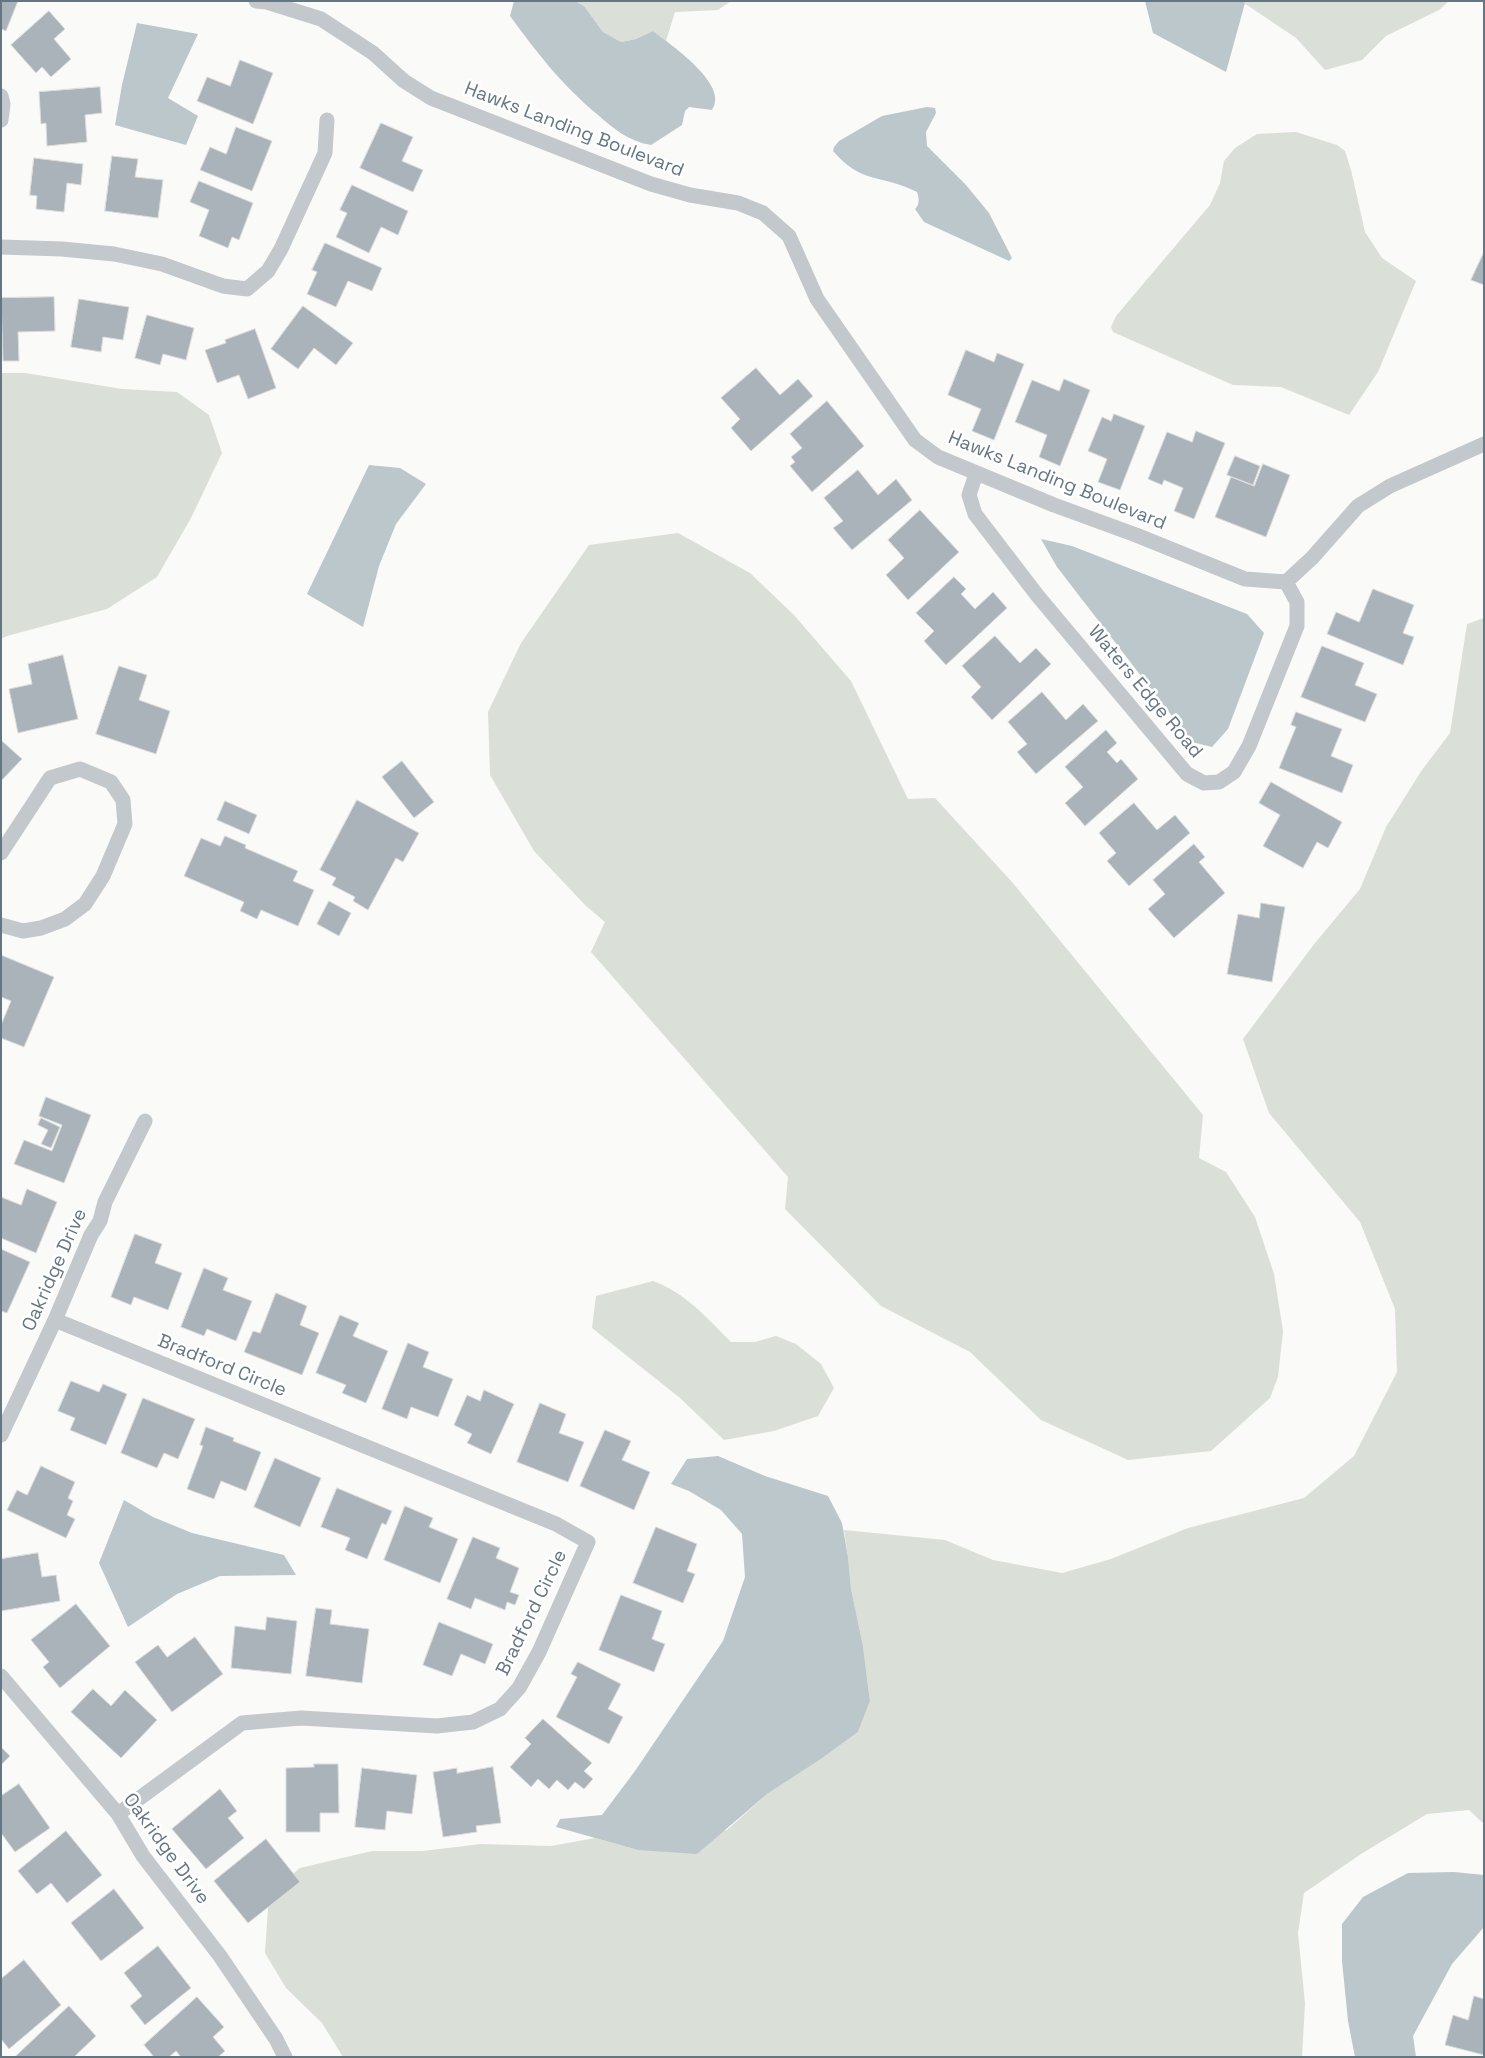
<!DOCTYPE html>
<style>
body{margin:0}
#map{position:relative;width:1485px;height:2058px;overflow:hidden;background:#fafaf8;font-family:"Space Grotesk",sans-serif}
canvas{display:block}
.frame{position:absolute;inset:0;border:2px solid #657683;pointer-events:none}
</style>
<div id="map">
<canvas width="1485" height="2058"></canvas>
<div class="frame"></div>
</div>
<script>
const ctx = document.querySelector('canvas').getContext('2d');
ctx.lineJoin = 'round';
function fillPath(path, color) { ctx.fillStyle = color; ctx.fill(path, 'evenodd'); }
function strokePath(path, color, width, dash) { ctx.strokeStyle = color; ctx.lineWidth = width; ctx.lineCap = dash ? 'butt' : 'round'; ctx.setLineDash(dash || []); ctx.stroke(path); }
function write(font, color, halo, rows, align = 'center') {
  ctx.font = font + ' "Space Grotesk",sans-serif'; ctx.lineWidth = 5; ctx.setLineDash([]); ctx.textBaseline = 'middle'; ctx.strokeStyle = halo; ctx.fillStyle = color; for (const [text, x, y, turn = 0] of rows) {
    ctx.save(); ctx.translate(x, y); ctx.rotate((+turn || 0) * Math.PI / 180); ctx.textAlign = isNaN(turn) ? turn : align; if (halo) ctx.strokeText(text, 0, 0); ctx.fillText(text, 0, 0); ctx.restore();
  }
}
fillPath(new Path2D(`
 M575 1H731L718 10 675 12 666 41 653 31 636 39 621 42 603 32 584 6Z
 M1241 1H1449L1439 10 1386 36 1362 60 1325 70 1296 38Z
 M1296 132 1337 145 1345 151 1351 170 1365 232 1382 258 1416 281 1378 372 1349 415 1281 387 1233 385 1113 332 1111 327 1116 316 1210 205 1220 183 1224 161 1235 148 1257 134Z
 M1 373H25L122 389 177 392 209 415 222 453 191 518 157 577 107 609 7 636 1 639Z
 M678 533 750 573 794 615 851 681 908 799 935 798 1012 882 1203 1115 1199 1158 1226 1172 1255 1217 1274 1274 1283 1331 1278 1377 1270 1398 1211 1451 1128 1460 1041 1420 970 1352 881 1306 785 1209 788 1177 591 952 605 922 586 906 534 851 490 775 488 712 521 643 589 545Z
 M1484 618V1824L1469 1810 1427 1814 1361 1854 1304 1893 1298 1933 1305 2003 1302 2057H343L322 2023 286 1988 265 1953 269 1893 300 1868 372 1851H423L481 1844 551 1846 595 1838 638 1850 727 1830 767 1794 821 1759 858 1732 870 1701 863 1646 851 1589 848 1557 844 1530 945 1540 993 1560 1062 1573 1111 1559 1188 1528 1304 1498 1354 1456 1397 1372 1395 1309 1360 1222 1269 1113 1243 1039 1315 943 1360 889 1386 827 1422 770 1450 733 1467 624Z
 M653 1281C687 1294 706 1317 731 1342H755L776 1336 796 1344 821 1364 834 1388 818 1416 774 1431 724 1440 680 1398 592 1328 596 1296Z`), '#dadfd7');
fillPath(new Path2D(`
 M514 1H575L584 6 603 32 621 42 636 39 653 31C671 45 730 85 712 110L689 107 685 111 682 125 651 145C628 141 614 129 598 115 561 84 538 54 510 16Z
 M1145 1H1241L1245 3 1226 72 1153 33Z
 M137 23 198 34 168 98 198 116 186 145 115 125 122 85Z
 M927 107 935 108 936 113 926 132 927 146 966 185 989 213 1012 258 1009 261 924 222 915 209C920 205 919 197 917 192 882 174 862 185 833 151L834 147 839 141 882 116Z
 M369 465 400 468 426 484 396 524 379 566 363 627 307 594Z
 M1041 539 1072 546 1247 614 1264 633 1228 729 1212 747 1192 742 1057 567Z
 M718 1456 765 1476 828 1496 842 1523 848 1557 851 1589 863 1646 870 1701 858 1732 821 1759 767 1794 697 1854 638 1850 556 1827 560 1819 602 1815 635 1771 723 1641 745 1577 742 1534 721 1510 689 1491 671 1484 687 1459Z
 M124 1500 153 1517 192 1533 284 1555 296 1575 220 1576 177 1594 128 1627 99 1563Z
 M1454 1872 1484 1875V1927L1452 1964 1413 2036 1416 2057H1355L1348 2021 1342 1961V1924L1363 1897 1408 1873Z`), '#bbc7cb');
const building = new Path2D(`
 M1 1H18L6 31 1 29Z
 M49 11 65 29 54 39 71 59 51 77 42 67 36 73 11 45Z
 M240 60 273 73 253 124 197 101 207 77 230 86Z
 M100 87 102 113 85 115 87 142 47 146 46 123 41 124 39 92Z
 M381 123 413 137 402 161 423 170 413 192 360 168Z
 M236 127 272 141 252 191 200 170 210 147 226 154Z
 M112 156 138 159 135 177 163 180 158 218 105 211Z
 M34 158 83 164 81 185 67 183 64 212 36 209 37 196 30 195Z
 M199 181 253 203 239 240 232 237 228 248 199 236 209 210 190 202Z
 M352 185 408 211 398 235 381 227 369 253 336 237 347 213 340 210Z
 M325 243 382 268 372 291 348 281 336 307 307 294 317 272 312 270Z
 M1484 252V285L1471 280Z
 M54 297 55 331 18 332 19 361H3L1 298Z
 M79 299 129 307 123 340 103 337 101 352 71 347Z
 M303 306 353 343 336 365 314 348 298 369 271 349Z
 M147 315 194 328 186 360 163 354 160 365 135 358Z
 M255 329 276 388 248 399 239 375 217 383 205 350 226 343 225 340Z
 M966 350 994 362 997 353 1024 364 994 440 972 431 981 409 948 395Z
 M756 368 780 395 798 379 813 396 751 451 731 428 740 419 721 398Z
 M1064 379 1090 390 1060 466 1039 457 1047 435 1015 422 1032 380 1059 391Z
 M827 401 864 446 812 492 790 466 795 462 791 457 802 448 790 434Z
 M1114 414 1145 426 1120 490 1098 482 1107 459 1088 451 1102 417 1111 421Z
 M1196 431 1225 443 1194 519 1174 511 1183 488 1164 480 1162 485 1148 479 1167 432 1192 442Z
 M1235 456 1260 466 1253 485 1227 475Z
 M1263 464 1290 475 1266 537 1215 517 1231 477 1254 486Z
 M858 470 878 495 896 479 912 500 852 550 833 528 843 521 824 498Z
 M920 510 959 552 908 600 886 575 904 558 888 540Z
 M954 577 966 589 961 594 975 609 993 592 1007 608 946 665 924 641 934 631 916 613Z
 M1373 589 1414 605 1403 633 1414 637 1403 665 1327 634 1336 612 1359 622Z
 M995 636 1020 663 1036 648 1051 664 992 720 971 697 981 687 962 666Z
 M1322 646 1364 663 1355 685 1377 694 1365 722 1301 697Z
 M63 655 78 719 18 733 9 689 32 684 28 664Z
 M119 666 147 675 139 700 170 711 156 754 96 734Z
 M1042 692 1066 720 1083 704 1098 721 1036 774 1017 752 1027 744 1008 722Z
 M1296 712 1342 729 1331 756 1353 765 1342 793 1279 768 1296 727 1291 725Z
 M1106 730 1117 743 1107 752 1117 763 1121 759 1138 779 1085 826 1065 803 1083 787 1065 767Z
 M1 740 22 759 1 781Z
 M402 761 434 802 414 818 382 777Z
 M1271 782 1342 822 1328 848 1317 842 1303 868 1263 846 1280 815 1259 803Z
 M357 800 419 833 403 862 396 858 368 910 353 901 355 897 332 885 336 878 320 870Z
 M225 801 257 815 249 834 217 820Z
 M1134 803 1157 830 1175 815 1190 833 1129 886 1107 861 1116 853 1099 833Z
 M225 836 246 845 245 848 298 871 293 881 314 890 298 926 261 910 257 919 240 911 244 902 184 876 201 838 220 846Z
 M1194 844 1205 857 1199 862 1225 893 1174 938 1148 909 1165 894 1153 880Z
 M329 901 351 913 339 936 317 924Z
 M1261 903 1285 907 1272 982 1227 974 1238 914 1259 918Z
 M1 955 54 977 24 1047 1 1038V1025L11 1001 1 997Z
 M46 1097 91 1115 64 1183 14 1164 24 1140 52 1151 62 1125 39 1116Z
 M41 1118 60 1127 51 1148 41 1144 48 1130 38 1125Z
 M27 1189 57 1202 36 1253 1 1238V1197L21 1205Z
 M135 1234 162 1244 155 1263 182 1273 168 1310 134 1297 131 1305 111 1297Z
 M1 1249 30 1262 7 1313 1 1311Z
 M204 1268 228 1278 223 1290 252 1301 236 1341 207 1329 204 1336 181 1327Z
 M276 1293 307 1306 300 1325 319 1333 302 1375 244 1352 253 1331 260 1333Z
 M340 1315 359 1323 353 1336 388 1351 366 1403 342 1393 346 1385 316 1373Z
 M408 1343 429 1352 423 1367 453 1379 438 1417 411 1407 407 1419 382 1409Z
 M71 1381 99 1392 103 1384 127 1394 106 1445 70 1430 75 1418 58 1411Z
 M484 1390 514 1404 491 1454 467 1443 472 1434 454 1425 467 1395 480 1401Z
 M143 1398 195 1419 178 1459 164 1453 157 1468 121 1453Z
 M540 1403 566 1414 559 1433 584 1442 568 1482 517 1462Z
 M206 1427 234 1438 233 1441 261 1452 246 1491 221 1481 214 1499 187 1489 203 1446 200 1445Z
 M605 1430 631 1441 622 1460 650 1472 634 1510 580 1486Z
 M275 1458 321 1478 300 1527 254 1507Z
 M41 1466 75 1482 68 1498 73 1501 67 1515 75 1519 66 1538 7 1510 17 1490 27 1495Z
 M337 1488 392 1511 386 1525 382 1523 367 1559 345 1550 350 1538 321 1527Z
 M405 1506 433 1518 429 1527 458 1539 440 1583 384 1560Z
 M656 1527 697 1544 687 1571 695 1574 683 1603 633 1583Z
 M473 1537 500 1548 496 1558 519 1568 510 1592 519 1595 515 1605 507 1602 505 1610 475 1598 471 1609 447 1599Z
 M38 1553 42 1577 56 1575 60 1601 1 1611V1559Z
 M621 1595 662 1611 652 1639 665 1644 654 1672 599 1650Z
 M76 1604 110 1646 60 1688 43 1667 49 1662 31 1640Z
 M316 1608 332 1610 330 1624 369 1629 362 1683 306 1676Z
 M267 1617 297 1621 291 1674 231 1668 235 1626 265 1630Z
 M439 1622 493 1644 485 1664 461 1654 452 1676 423 1665Z
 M195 1637 223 1674 172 1712 135 1662 158 1645 167 1657Z
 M578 1662 621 1684 608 1709 623 1717 609 1744 556 1717 577 1677 571 1674Z
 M93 1689 111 1706 125 1690 157 1720 121 1758 71 1712Z
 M543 1719 592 1763 584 1771 593 1779 584 1789 575 1782 568 1790 557 1780 549 1789 538 1779 531 1787 510 1767 531 1744 525 1738Z
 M1 1747 10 1756 1 1765Z
 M314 1764H338L339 1813H320V1832H286V1768L314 1767Z
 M493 1767 501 1823 476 1826 477 1832 443 1837 433 1772 457 1768V1773Z
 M362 1768 417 1775 412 1814 387 1811 385 1830 355 1827Z
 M19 1784 50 1828 15 1852 1 1833V1796Z
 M220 1789 237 1811 228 1818 244 1838 206 1869 172 1829Z
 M66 1831 102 1875 67 1903 51 1883 37 1894 18 1871Z
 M266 1839 300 1882 248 1923 214 1881Z
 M114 1889 144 1928 101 1961 71 1923Z
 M158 1946 191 1988 145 2025 130 2006 142 1996 124 1973Z
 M24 1960 61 2005 9 2049 1 2039V1979Z
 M1474 1996 1484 1999V2055L1445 2045 1453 2015 1468 2020Z
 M197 1997 224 2027 213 2037 225 2051 218 2057H181L176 2051 169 2057H154L144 2045Z
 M69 2006 96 2036 74 2057H15Z`);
fillPath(building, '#aab3b9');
strokePath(building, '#dcdcda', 1);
strokePath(new Path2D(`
 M256 1 267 2 321 19 373 53 404 81 431 98 651 184 690 195 738 203 763 213 789 236 817 299 915 440 938 457 1054 505 1136 535 1245 579 1286 582 1312 558 1358 506 1390 486 1484 444
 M1 96 3 104 1 120
 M1 247 62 249 114 254 162 264 223 286 247 289 268 271 281 249 325 153 327 120
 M976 474 969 495 975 514 1037 595 1187 774 1204 783 1219 782 1234 772 1249 746 1297 626V602L1286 582
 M1 853 50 778 80 769 111 782 123 800 125 824 103 876 85 904 65 919 41 928 23 931 1 925
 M55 1320 556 1524 588 1542 539 1652 519 1688 500 1709 473 1722 437 1726 301 1718 242 1723 118 1814
 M1 1435 55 1320 91 1235 100 1221 105 1202 145 1121
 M1 1676 118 1814 143 1856 220 1956 276 2039 285 2057`), '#c3c8cc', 15);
write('19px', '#657683', '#fff', [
 ["Hawks Landing Boulevard",574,130,21],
 ["Hawks Landing Boulevard",1057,481,22],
 ["Waters Edge Road",1145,692,50],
 ["Oakridge Drive",55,1270,-66],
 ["Bradford Circle",222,1366,22],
 ["Bradford Circle",532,1613,-64],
 ["Oakridge Drive",166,1849,54]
]);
</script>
